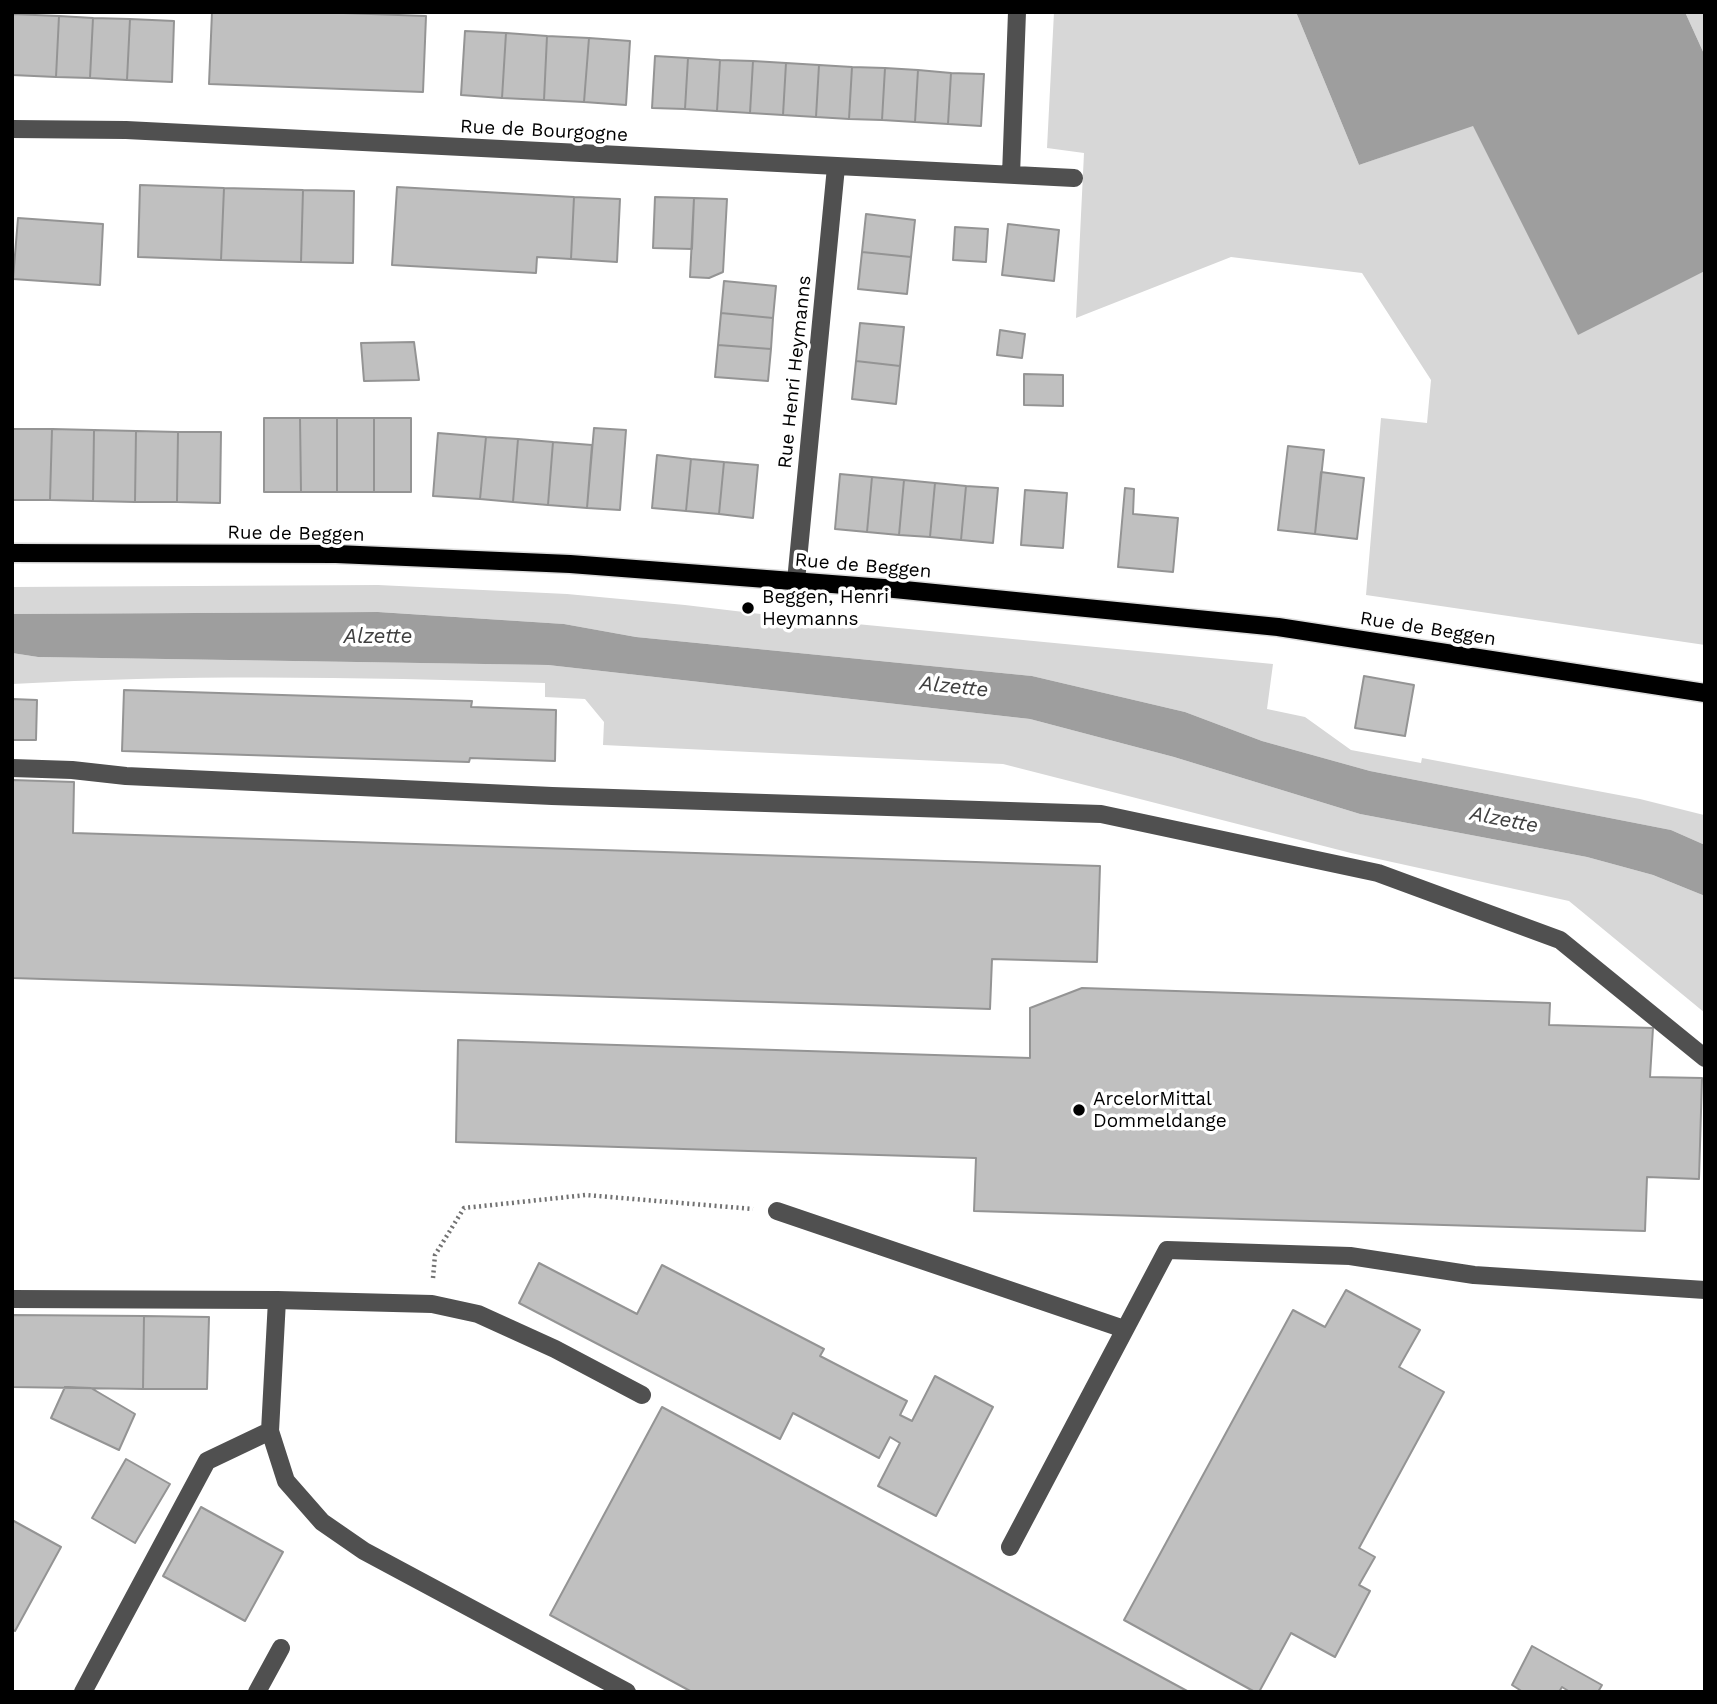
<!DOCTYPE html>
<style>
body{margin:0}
#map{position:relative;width:1717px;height:1704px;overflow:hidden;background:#fff;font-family:"Work Sans",sans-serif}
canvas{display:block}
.frame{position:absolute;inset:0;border:14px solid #000;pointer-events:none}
</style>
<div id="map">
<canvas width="1717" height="1704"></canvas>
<div class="frame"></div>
</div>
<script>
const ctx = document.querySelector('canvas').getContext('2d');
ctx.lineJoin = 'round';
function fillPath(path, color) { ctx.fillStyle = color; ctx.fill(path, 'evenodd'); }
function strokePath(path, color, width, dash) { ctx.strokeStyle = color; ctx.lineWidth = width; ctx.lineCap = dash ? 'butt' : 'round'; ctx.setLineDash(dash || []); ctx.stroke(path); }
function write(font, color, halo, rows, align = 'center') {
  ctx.font = font + ' "Work Sans",sans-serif'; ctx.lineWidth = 7; ctx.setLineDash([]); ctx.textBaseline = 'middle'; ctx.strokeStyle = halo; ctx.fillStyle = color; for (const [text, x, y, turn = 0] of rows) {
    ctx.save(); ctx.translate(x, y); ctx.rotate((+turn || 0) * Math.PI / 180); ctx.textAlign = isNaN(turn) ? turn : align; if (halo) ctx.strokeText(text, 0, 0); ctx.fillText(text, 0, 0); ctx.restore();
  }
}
fillPath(new Path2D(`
 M1054 12H1296L1359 165 1473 125 1578 334 1705 271V645L1366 595 1381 418 1427 423 1431 380 1362 273 1231 257 1076 318 1084 153 1047 148Z
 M1685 12H1705V56Z
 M378 585 567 594 685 605 794 618 1273 664 1267 709 1305 717 1351 750 1421 763 1422 758 1640 799 1704 815 1705 845 1671 830 1370 771 1262 741 1185 712 1032 676 636 637 564 624 379 612 12 614V587Z
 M12 653 38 657 548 665 1030 719 1174 757 1360 814 1587 857 1653 875 1705 896V1013L1569 901 1351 853 1003 764 603 745 604 722 585 699 545 697V683C367 677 189 674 12 684Z`), '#d7d7d7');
fillPath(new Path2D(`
 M1296 12H1685L1705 56V271L1578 335 1473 126 1359 165Z
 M378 612 564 624 636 637 1032 676 1185 712 1262 741 1370 771 1671 830 1705 845V896L1653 875 1587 857 1360 814 1174 757 1030 719 548 665 38 657 12 653V614Z`), '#9e9e9e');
const building = new Path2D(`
 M212 12H316L426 16 423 92 209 84Z
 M12 14 59 16 56 77 12 75Z
 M59 16 93 18 90 78 56 77Z
 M93 18 130 19 127 80 90 78Z
 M130 19 174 21 172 82 127 80Z
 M465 31 506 33 502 98 461 95Z
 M506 33 547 36 544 100 502 98Z
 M547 36 589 38 584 102 544 100Z
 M589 38 630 41 626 105 584 102Z
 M655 56 688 58 685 109 652 108Z
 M688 58 720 60 717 111 685 109Z
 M720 60 753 61 750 113 717 111Z
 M753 61 786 63 783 115 750 113Z
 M786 63 819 65 816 117 783 115Z
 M819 65 852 67 849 119 816 117Z
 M852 67 885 68 882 120 849 119Z
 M885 68 918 70 915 122 882 120Z
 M918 70 951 73 948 124 915 122Z
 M951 73 984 74 981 126 948 124Z
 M140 185 224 188 221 260 138 257Z
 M397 187 574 197 571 259 537 257 536 273 392 265Z
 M224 188 303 190 301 262 221 260Z
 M303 190 354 191 353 263 301 262Z
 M574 197 620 199 617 262 571 259Z
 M655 197 694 198 692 249 653 248Z
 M694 198 727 199 723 272 709 278 690 277Z
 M866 214 915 220 911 257 862 252Z
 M18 218 103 224 100 285 13 279Z
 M1008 224 1059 230 1054 281 1002 275Z
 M955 227 988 229 986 262 953 260Z
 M862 252 911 257 907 294 858 289Z
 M724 281 776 286 773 318 721 313Z
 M721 313 773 318 771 349 718 345Z
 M860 323 904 327 900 366 856 361Z
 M1000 330 1025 334 1022 358 997 355Z
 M414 342 419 380 364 381 361 343Z
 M718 345 771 349 768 381 715 377Z
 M856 361 900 366 896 404 852 399Z
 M1024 374 1063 375V406L1024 405Z
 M264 418H300L301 492H264Z
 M300 418H337V492H301Z
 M337 418H374V492H337Z
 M374 418H411V492H374Z
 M594 428 626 430 620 510 587 508Z
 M12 429H52L50 500H12Z
 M52 429 94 430 93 501 50 500Z
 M94 430 136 431 135 502 93 501Z
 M136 431 178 432 177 502H135Z
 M178 432H221L220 503 177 502Z
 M438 433 486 437 480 499 433 496Z
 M486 437 518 439 513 502 480 499Z
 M518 439 553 442 548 505 513 502Z
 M553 442 592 445 587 508 548 505Z
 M1288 446 1324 450 1315 534 1278 530Z
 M657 455 691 459 686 511 652 508Z
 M691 459 724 462 719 514 686 511Z
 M724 462 758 465 753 518 719 514Z
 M1321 472 1364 478 1357 539 1315 534Z
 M840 474 872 477 867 532 835 529Z
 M872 477 904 480 899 535 867 532Z
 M904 480 935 483 930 537 899 535Z
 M935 483 966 486 961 540 930 537Z
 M966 486 998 488 993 543 961 540Z
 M1125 488 1134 489 1133 514 1178 518 1173 572 1118 567Z
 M1025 490 1067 493 1063 548 1021 545Z
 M1364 676 1414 685 1405 736 1355 728Z
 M124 690 472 701 471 707 556 710 555 761 470 758 469 762 122 751Z
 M12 699 37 700 36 740H12Z
 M12 780 74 782 73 833 1100 866 1097 962 992 959 990 1009 12 978Z
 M1082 988 1550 1003 1549 1025 1653 1028 1650 1077 1702 1078 1699 1179 1647 1177 1645 1231 974 1211 976 1158 456 1142 458 1040 1030 1058V1008Z
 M539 1263 637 1314 662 1265 824 1349 820 1356 907 1401 900 1415 912 1421 935 1376 993 1407 936 1516 878 1486 900 1443 890 1437 879 1458 793 1413 780 1439 519 1303Z
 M1346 1290 1420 1330 1399 1367 1444 1392 1359 1548 1375 1557 1359 1585 1370 1591 1335 1657 1291 1633 1259 1692H1255L1124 1620 1293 1310 1325 1327Z
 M12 1315 144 1316 143 1389 12 1387Z
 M144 1316 209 1317 207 1389H143Z
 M65 1387 91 1388 135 1414 119 1450 51 1418Z
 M662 1407 1189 1692H692L550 1615Z
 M126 1459 170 1484 135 1543 92 1518Z
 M201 1507 283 1552 245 1621 163 1576Z
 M12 1520 61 1547 15 1631 12 1629Z
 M1532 1646 1602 1685 1598 1692H1570L1562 1687 1559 1692H1523L1512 1685Z`);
fillPath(building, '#c0c0c0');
strokePath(building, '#949494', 2);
const major = new Path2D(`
 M12 553 336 554 570 564 884 588 1278 627 1705 693`);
strokePath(major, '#dbdbdb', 21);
strokePath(new Path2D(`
 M433 1278 435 1255 464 1208 586 1195 753 1209`), '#727272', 4.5, [2, 3.5]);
strokePath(new Path2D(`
 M12 129 126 130 1074 178
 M1011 175 1017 12
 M796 581 836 167
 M12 768 72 770 126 776 552 796 1101 814 1378 873 1560 940 1705 1058
 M777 1211 1124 1329
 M12 1299 277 1300 270 1431 286 1481 322 1522 364 1551 627 1692
 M277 1300 432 1304 478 1314 555 1349 642 1395
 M1010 1547 1167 1250 1350 1256 1474 1275 1705 1290
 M83 1692 207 1461 270 1431
 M257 1692 281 1648`), '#505050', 18);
strokePath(major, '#000', 18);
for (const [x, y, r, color] of [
 [748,608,7,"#000"],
 [1079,1110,7,"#000"]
]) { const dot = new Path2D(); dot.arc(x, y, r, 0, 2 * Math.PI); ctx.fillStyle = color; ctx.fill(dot); strokePath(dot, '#fff', 2.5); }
write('19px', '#000', '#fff', [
 ["Rue de Bourgogne",544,131,3],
 ["Rue Henri Heymanns",795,372,-84],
 ["Rue de Beggen",296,534,1],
 ["Rue de Beggen",863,566,5],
 ["Rue de Beggen",1428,629,9]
]);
write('19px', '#000', '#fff', [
 ["Beggen, Henri",762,597],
 ["Heymanns",762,619],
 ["ArcelorMittal",1093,1099],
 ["Dommeldange",1093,1121]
], 'left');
write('italic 21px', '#3f3f3f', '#fff', [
 ["Alzette",378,637],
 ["Alzette",954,687,6],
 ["Alzette",1504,820,11]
]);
</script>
